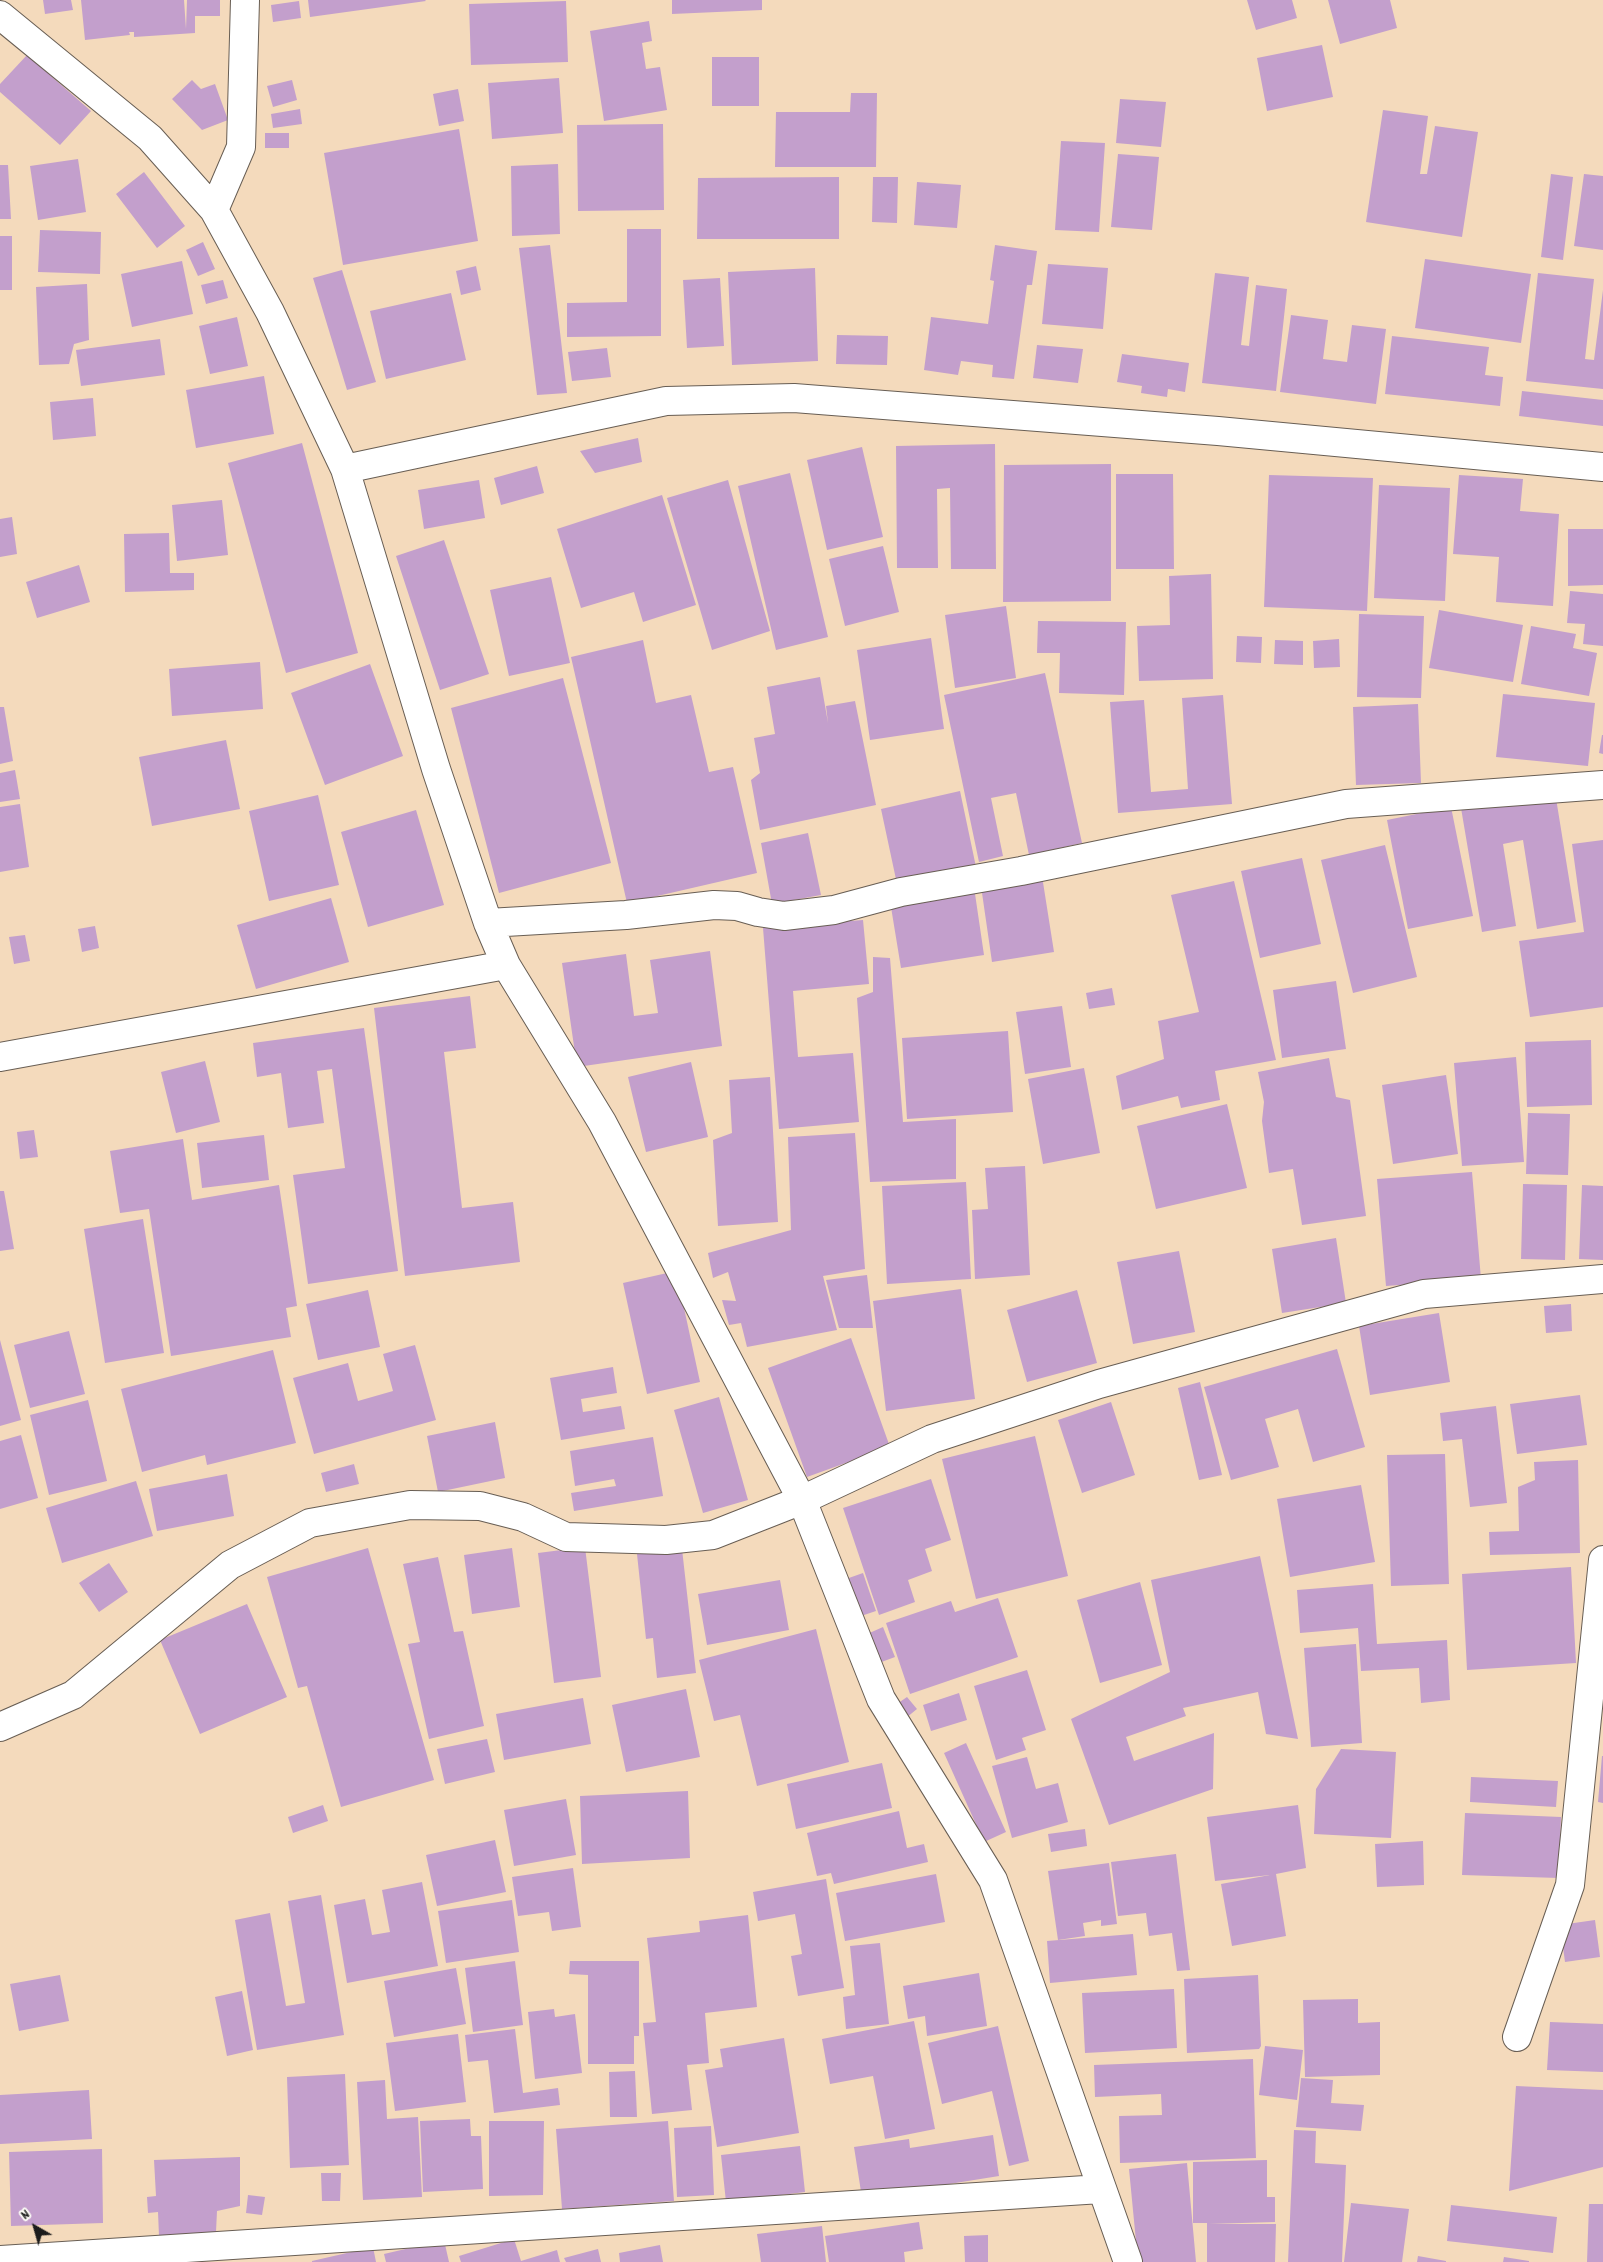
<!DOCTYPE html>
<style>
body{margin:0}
#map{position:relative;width:1603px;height:2262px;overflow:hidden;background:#f4dabc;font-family:Dekko,sans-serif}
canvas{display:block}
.north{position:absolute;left:10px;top:2202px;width:50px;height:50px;-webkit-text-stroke:4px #fdfcf7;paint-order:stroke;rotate:322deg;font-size:14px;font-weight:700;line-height:20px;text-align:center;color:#1c1c1c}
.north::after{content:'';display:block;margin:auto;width:18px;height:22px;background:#1c1c1c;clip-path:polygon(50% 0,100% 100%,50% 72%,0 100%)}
</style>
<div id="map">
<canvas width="1603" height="2262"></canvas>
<div class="north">N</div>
</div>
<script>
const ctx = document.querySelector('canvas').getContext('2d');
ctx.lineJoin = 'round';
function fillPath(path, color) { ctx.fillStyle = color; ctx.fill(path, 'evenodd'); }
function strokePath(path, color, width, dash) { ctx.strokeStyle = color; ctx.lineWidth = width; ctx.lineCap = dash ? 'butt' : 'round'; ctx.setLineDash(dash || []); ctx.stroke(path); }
fillPath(new Path2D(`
 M43 0H71L73 10 45 14Z
 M81 0H184L186 29 187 0H220V16H195V33L134 37V32H129L130 35 85 40Z
 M308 0H425L426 1 310 17Z
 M672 0H762V10L672 14Z
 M1247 0H1292L1297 18 1256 30Z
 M1328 0H1390L1397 28 1340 44Z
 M299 1 301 18 273 22 271 5Z
 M566 1 568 62 471 65 469 4Z
 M649 21 652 41 642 43 646 69 660 67 667 110 604 121 590 31Z
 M1322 45 1333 97 1267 111 1257 58Z
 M27 55 91 111 60 145 0 92V84Z
 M712 57H759V106H712Z
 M559 78 563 133 492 139 488 83Z
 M192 80 201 89 215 84 228 120 202 130 172 99Z
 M292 80 297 100 273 107 267 86Z
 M458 89 464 121 439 126 433 94Z
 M851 93H877L876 167H775L776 112H850Z
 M1120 99 1166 102 1161 147 1116 143Z
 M300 109 302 124 273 128 271 114Z
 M1383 110 1428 116 1420 174H1427L1435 126 1478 132 1462 237 1366 222Z
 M663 124 664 210 578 211 577 125Z
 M459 129 478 241 343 265 324 153Z
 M265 133H289V148H265Z
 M1061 141 1105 143 1099 232 1055 230Z
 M1118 154 1159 157 1152 230 1111 227Z
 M78 159 86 212 38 220 30 166Z
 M558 164 560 234 512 236 511 166Z
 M0 165H8L11 219H0Z
 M144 172 185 226 157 248 116 194Z
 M1551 174 1573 177 1563 260 1541 257Z
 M1584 174 1603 176V250L1574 246Z
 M839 177V239H697L698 178Z
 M873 177H898L897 223 872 222Z
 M917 182 961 185 957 228 914 225Z
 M627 229H661V336L567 337V303L627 302Z
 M40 230 101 232 100 274 38 272Z
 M0 236H12V290H0Z
 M203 242 215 269 198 276 186 250Z
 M550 245 567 393 537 395 519 248Z
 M995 245 1037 251 1032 285H1027L1014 379 992 377 993 365 961 361 958 375 924 370 931 317 988 324 994 281 990 280Z
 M1425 259 1531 274 1521 343 1415 328Z
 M182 261 193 314 132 327 121 274Z
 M1048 264 1108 268 1103 329 1042 324Z
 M476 266 481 290 461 295 456 271Z
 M815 268 818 361 732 365 728 272Z
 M342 270 376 382 347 390 313 278Z
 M1215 273 1249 277 1241 345 1249 346 1256 285 1287 289 1276 391 1202 383Z
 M1538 273 1594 279 1585 359 1594 360 1603 290V389L1526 381Z
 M720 278 724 346 687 348 683 280Z
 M223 280 228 298 206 304 201 285Z
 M87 284 89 340 74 344 69 364 39 365 36 287Z
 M451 293 466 360 386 379 370 311Z
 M1291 315 1328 320 1323 359 1347 362 1352 325 1386 329 1376 404 1280 392Z
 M237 317 248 366 210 374 199 326Z
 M837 335 888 336 887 365 836 364Z
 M1392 336 1489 347 1485 375 1503 377 1500 406 1385 394Z
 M160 339 165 375 81 386 76 350Z
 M1037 345 1083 349 1078 383 1033 378Z
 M607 348 611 377 572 381 568 352Z
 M1122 354 1189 363 1185 392 1168 389 1167 397 1141 393 1142 386 1117 382Z
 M264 376 274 434 196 448 186 390Z
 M1522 391 1603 400V426L1519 416Z
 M93 398 96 436 53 440 50 402Z
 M638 438 642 462 595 473 580 451Z
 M302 443 358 653 286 673 228 463Z
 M995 444 996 569H951L950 488 937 489 938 568H897L896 446Z
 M862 447 883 537 827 550 807 460Z
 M1111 464V601L1003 602 1004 465Z
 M537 466 544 493 501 505 494 478Z
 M790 473 828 637 776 650 738 486Z
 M1116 474H1173L1174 569H1116Z
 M1269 475 1373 478 1367 611 1264 607Z
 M1459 475 1523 479 1520 511 1559 514 1553 606 1496 602 1499 557 1453 554Z
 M479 480 485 518 424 529 418 490Z
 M728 480 770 631 712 650 667 498Z
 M1379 485 1450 488 1445 601 1374 598Z
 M662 495 696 605 643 622 634 592 581 608 557 529Z
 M222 500 228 555 177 561 172 505Z
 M12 517 17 554 0 557V519Z
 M1568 529H1603V585L1568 586Z
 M169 533 170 573H194V590L125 592 124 534Z
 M444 540 489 674 440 690 396 556Z
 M883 546 899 612 845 626 829 559Z
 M79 565 90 602 37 618 26 582Z
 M1211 574 1213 679 1139 681 1137 626 1170 625 1169 576Z
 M551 577 570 663 509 676 490 590Z
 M1570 591 1603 594V646L1583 644 1585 624 1567 623Z
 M1006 606 1016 678 955 688 945 615Z
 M1439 610 1523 625 1513 682 1429 668Z
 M1359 614 1424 616 1421 698 1357 697Z
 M1038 621 1126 622 1124 695 1059 693 1060 653H1037Z
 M1531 626 1576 634 1573 648 1597 653 1589 696 1521 684Z
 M1237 636 1262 637 1261 663 1236 662Z
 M931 638 944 729 870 740 857 650Z
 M1339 639 1340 667 1314 668 1313 641Z
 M643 640 656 703 691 695 709 772 733 767 757 873 627 903 571 657Z
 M1275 640 1303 641V665L1274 664Z
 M260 662 263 709 172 716 169 669Z
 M370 664 403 756 325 785 291 693Z
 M1045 673 1082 843 1029 855 1016 793 991 798 1003 856 979 862 944 695Z
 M820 677 828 723 826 706 855 701 876 805 760 830 751 780 760 773 754 738 775 734 767 687Z
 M563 678 611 863 499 893 451 708Z
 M1503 694 1595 703 1588 766 1496 757Z
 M1223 695 1232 804 1118 813 1110 702 1144 700 1151 792 1188 789 1182 698Z
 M1418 704 1421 783 1356 785 1353 707Z
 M0 707H4L13 761 0 764Z
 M1602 735H1603V754L1599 753Z
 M226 740 240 809 152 826 139 757Z
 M15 770 20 799 0 802V773Z
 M960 791 976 867 897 884 881 809Z
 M1555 792 1576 922 1537 929 1523 840 1503 844 1516 926 1482 932 1461 808Z
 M318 795 339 885 269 901 249 811Z
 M20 804 29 867 0 872V807Z
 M1451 807 1473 916 1408 929 1387 820Z
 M416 810 444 905 368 927 341 832Z
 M808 833 821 895 772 904 761 843Z
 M1603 840V1007L1530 1017 1519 941 1584 932 1572 844Z
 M1385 845 1417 977 1353 993 1321 860Z
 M1302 858 1321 944 1260 958 1241 871Z
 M1042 876 1054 952 992 962 981 886Z
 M1234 881 1276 1060 1215 1071 1220 1100 1181 1108 1178 1096 1122 1110 1116 1076 1164 1059 1158 1021 1199 1012 1171 895Z
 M974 887 984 955 901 968 890 901Z
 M331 898 349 962 256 989 237 925Z
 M863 920 869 984 793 991 798 1057 853 1053 859 1122 779 1129 763 928Z
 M95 926 99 948 82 952 78 929Z
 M25 935 30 961 14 964 9 937Z
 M710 951 722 1046 577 1067 562 963 626 954 634 1016 658 1013 650 960Z
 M873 957 890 958 903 1122 956 1119V1179L870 1182 857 998 873 992Z
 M1336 981 1346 1049 1282 1058 1273 990Z
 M1112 988 1115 1005 1089 1009 1086 993Z
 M470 996 476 1048 444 1052 462 1208 513 1202 520 1262 405 1276 374 1008Z
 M1062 1006 1071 1067 1025 1074 1016 1012Z
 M364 1028 398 1271 308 1284 293 1175 345 1168 332 1069 317 1071 324 1123 288 1128 281 1073 257 1077 253 1043Z
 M1008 1031 1013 1112 907 1119 902 1038Z
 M1591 1040 1592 1105 1527 1107 1525 1042Z
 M1516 1057 1524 1162 1462 1166 1454 1063Z
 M1329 1058 1336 1097 1350 1100 1366 1216 1302 1225 1293 1169 1269 1173 1262 1121 1264 1102 1258 1072Z
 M205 1061 220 1122 176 1133 161 1072Z
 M691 1062 708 1137 646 1152 628 1077Z
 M1084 1068 1100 1153 1043 1164 1028 1079Z
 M1446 1075 1458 1154 1393 1164 1382 1085Z
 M770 1077 778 1222 718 1226 713 1140 732 1133 729 1080Z
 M1227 1104 1247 1188 1156 1209 1137 1126Z
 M1528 1113 1570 1114 1568 1175 1526 1174Z
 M34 1130 38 1157 20 1159 17 1132Z
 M855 1133 865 1269 823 1276 837 1330 747 1347 741 1323 729 1325 722 1300 736 1301 728 1272 713 1278 708 1253 791 1230 788 1137Z
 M264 1135 269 1180 202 1188 197 1143Z
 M183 1139 192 1200 279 1185 297 1306 286 1308 291 1337 171 1356 149 1209 120 1213 110 1151Z
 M1025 1166 1030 1275 975 1279 972 1210 988 1209 985 1168Z
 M1472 1172 1481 1279 1386 1286 1377 1179Z
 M966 1182 971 1279 887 1284 882 1186Z
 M1523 1184 1567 1185 1565 1260 1521 1259Z
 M1582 1185 1603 1186V1260L1579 1259Z
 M0 1191H4L14 1249 0 1251Z
 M143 1219 164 1353 105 1363 84 1229Z
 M1336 1238 1346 1303 1282 1313 1272 1249Z
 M1179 1251 1195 1332 1133 1344 1117 1262Z
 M676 1271 700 1382 647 1394 623 1283Z
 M867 1275 873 1328H839L826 1280Z
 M961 1289 975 1399 886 1411 873 1301Z
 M368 1290 380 1347 318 1360 306 1304Z
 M1077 1290 1097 1363 1027 1382 1007 1310Z
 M1571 1304 1572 1331 1546 1333 1544 1306Z
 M1439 1313 1450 1382 1370 1395 1359 1326Z
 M69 1331 85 1394 30 1408 14 1345Z
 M851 1338 890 1447 807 1477 768 1368Z
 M0 1340 21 1420 0 1426Z
 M415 1345 436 1420 314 1454 293 1378 348 1363 358 1401 393 1391 383 1354Z
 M1337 1349 1365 1447 1313 1462 1298 1409 1265 1419 1279 1467 1231 1480 1204 1387Z
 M273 1350 296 1443 207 1465 205 1455 142 1472 121 1389Z
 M613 1367 617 1393 581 1399 583 1412 621 1406 625 1429 561 1440 550 1378Z
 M1200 1382 1222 1475 1199 1480 1178 1388Z
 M1580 1395 1587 1445 1517 1454 1510 1404Z
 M719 1397 748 1500 703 1513 674 1410Z
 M88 1400 107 1481 49 1495 30 1415Z
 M1111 1402 1135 1475 1082 1493 1058 1420Z
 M1496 1406 1507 1503 1470 1507 1462 1439 1443 1441 1440 1413Z
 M495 1422 505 1478 438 1492 427 1436Z
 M21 1435 38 1498 0 1509V1441Z
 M1035 1436 1068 1576 976 1599 942 1459Z
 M653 1437 663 1496 574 1511 571 1493 616 1486 614 1479 575 1486 570 1451Z
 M1445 1454 1449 1584 1391 1586 1387 1455Z
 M1578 1460 1580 1553 1490 1555 1489 1532 1519 1531 1518 1487 1535 1480 1534 1462Z
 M354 1464 359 1484 326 1492 321 1473Z
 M227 1474 234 1516 157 1531 149 1489Z
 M931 1479 951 1540 925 1549 932 1571 908 1580 915 1602 879 1615 843 1508Z
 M136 1481 153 1536 62 1563 46 1508Z
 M1361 1485 1375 1562 1290 1577 1277 1499Z
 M585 1547 601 1677 554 1683 538 1553Z
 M368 1548 434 1780 341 1807 307 1686 298 1688 267 1577Z
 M512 1548 520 1607 472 1614 464 1555Z
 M682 1549 696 1673 657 1678 653 1638 646 1639 637 1554Z
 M1260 1556 1298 1739 1266 1734 1258 1692 1183 1708 1186 1716 1126 1737 1134 1761 1214 1733 1213 1789 1109 1825 1071 1719 1170 1672 1151 1580Z
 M438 1557 454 1632 463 1631 484 1726 429 1739 408 1644 420 1642 403 1564Z
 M109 1563 128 1592 99 1612 79 1583Z
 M1571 1567 1576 1663 1467 1670 1462 1574Z
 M863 1573 876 1611 858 1617 846 1579Z
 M780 1580 789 1630 707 1645 698 1594Z
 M1140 1582 1162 1665 1100 1683 1077 1600Z
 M1373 1584 1377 1644 1447 1640 1450 1700 1421 1703 1419 1668 1361 1671 1358 1628 1300 1633 1297 1590Z
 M998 1598 1018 1657 910 1694 886 1623 951 1601 955 1612Z
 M247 1604 287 1697 200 1734 160 1640Z
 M883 1627 895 1657 876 1664 865 1635Z
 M816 1629 849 1762 757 1786 740 1715 714 1721 699 1660Z
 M1356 1644 1362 1743 1311 1747 1304 1648Z
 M1027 1670 1046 1730 1022 1738 1026 1750 996 1760 974 1686Z
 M686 1689 700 1757 626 1772 612 1705Z
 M959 1693 967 1720 931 1731 923 1705Z
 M907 1697 917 1709 901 1722 891 1708Z
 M583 1698 591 1744 504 1760 496 1714Z
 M487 1739 495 1772 445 1784 437 1749Z
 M966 1743 1006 1832 984 1842 944 1753Z
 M1341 1749 1396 1752 1391 1838 1314 1834 1316 1789Z
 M1602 1756H1603V1803L1598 1802Z
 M1027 1757 1036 1789 1058 1783 1068 1822 1012 1838 992 1766Z
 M882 1763 892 1808 796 1829 787 1784Z
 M1471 1777 1558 1781 1556 1807 1470 1802Z
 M688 1791 690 1858 582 1864 580 1796Z
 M566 1799 576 1855 514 1866 504 1810Z
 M323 1805 328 1821 293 1833 288 1817Z
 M1298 1805 1306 1868 1276 1874 1286 1936 1232 1946 1221 1884 1270 1875 1215 1881 1207 1817Z
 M899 1811 907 1848 924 1844 928 1862 834 1884 831 1873 817 1876 807 1833Z
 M1465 1813 1561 1817 1559 1878 1462 1875Z
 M1085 1829 1087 1846 1051 1852 1048 1834Z
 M495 1840 506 1892 437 1906 426 1855Z
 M1423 1841 1424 1885 1377 1887 1375 1844Z
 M1176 1854 1190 1970 1177 1971 1172 1933 1149 1936 1146 1913 1118 1916 1111 1862Z
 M1109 1863 1117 1924 1101 1926V1920L1083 1923 1085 1936 1058 1940 1048 1871Z
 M573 1868 581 1927 552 1931 549 1912 518 1916 512 1877Z
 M936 1874 945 1922 845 1941 836 1893Z
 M826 1879 844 1988 798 1996 791 1956 802 1954 795 1914 758 1921 753 1892Z
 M422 1882 438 1966 347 1983 334 1905 365 1899 372 1935 390 1932 382 1890Z
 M321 1895 344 2035 257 2050 235 1920 270 1913 286 2006 305 2003 288 1901Z
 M512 1900 519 1952 446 1963 438 1911Z
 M748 1915 757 2007 705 2013 709 2063 687 2065 692 2110 652 2114 643 2023 656 2022 647 1938 700 1932 699 1921Z
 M1595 1920 1600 1957 1565 1962 1560 1925Z
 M1133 1934 1137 1975 1050 1983 1047 1941Z
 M880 1943 889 2024 846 2029 843 1997 855 1995 850 1946Z
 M515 1961 523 2025 473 2032 465 1968Z
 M570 1961H639V2036H634V2064H588V1975L569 1974Z
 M456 1968 466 2024 394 2037 384 1981Z
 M979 1973 987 2026 927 2036 925 2016 908 2019 903 1986Z
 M60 1975 69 2021 19 2031 10 1984Z
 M1258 1975 1261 2046 1259 2049 1187 2053 1184 1979Z
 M1174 1989 1177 2048 1085 2053 1082 1993Z
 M242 1991 253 2050 227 2056 215 1997Z
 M1358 1999V2023L1380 2022V2075L1305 2077 1303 2000Z
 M554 2009 555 2017 575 2014 582 2073 535 2079 528 2012Z
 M914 2021 935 2129 885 2139 873 2076 830 2084 822 2039Z
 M1550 2022 1603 2024V2072L1547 2070Z
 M998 2026 1029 2161 1009 2166 992 2091 942 2104 928 2043Z
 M515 2029 523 2093 558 2088 560 2105 494 2113 488 2060 468 2062 465 2035Z
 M458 2034 466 2102 395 2111 386 2043Z
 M784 2038 799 2133 717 2147 705 2070 723 2067 720 2049Z
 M1265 2046 1303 2050 1297 2100 1259 2095Z
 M1253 2059 1256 2158 1120 2163 1119 2116 1162 2115 1161 2094 1095 2097 1094 2065Z
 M635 2071 637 2117H610L609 2072Z
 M345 2074 349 2165 290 2168 287 2077Z
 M1301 2078 1333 2080 1331 2103 1364 2105 1361 2131 1296 2127Z
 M385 2080 387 2119 418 2117 422 2197 363 2200 357 2082Z
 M1516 2086 1603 2090V2167L1509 2191Z
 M89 2090 92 2139 0 2144V2095Z
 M470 2119 471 2136H481L483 2189 423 2192 420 2121Z
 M489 2121H544L543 2195 489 2196Z
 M668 2121 674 2201 562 2209 556 2129Z
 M711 2126 714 2195 677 2197 674 2128Z
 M1294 2130 1316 2131 1315 2163 1346 2165 1342 2262H1288Z
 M993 2135 999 2176 862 2198 854 2147 909 2139 910 2148Z
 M800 2146 805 2192 726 2202 721 2155Z
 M102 2149 103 2223 11 2226 9 2152Z
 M240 2157V2206L217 2211 216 2232 159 2236 158 2212 148 2213 147 2197 156 2196 154 2160Z
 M1267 2160V2197H1275V2222L1209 2224H1276L1275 2262H1207V2223H1193V2162Z
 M1187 2163 1196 2262H1138L1129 2169Z
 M321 2173H341L340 2201H322Z
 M248 2195 265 2197 262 2215 246 2213Z
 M1351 2203 1409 2209 1402 2262H1344Z
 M1589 2204H1603V2262H1587Z
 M1451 2205 1557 2217 1553 2253 1447 2241Z
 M919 2222 923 2249 904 2252 905 2262H829L825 2236Z
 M822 2226 826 2262H761L757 2234Z
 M988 2235V2262H965L964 2236Z
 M514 2239 521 2261 557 2250 560 2262H461L459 2256Z
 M444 2240 449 2262H386L384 2254Z
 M660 2245 663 2262H620L619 2253Z
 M373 2247 376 2262H312V2261Z
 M598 2249 601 2262H566L564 2258Z
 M1418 2256 1446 2261V2262H1417Z
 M1504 2257 1529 2261V2262H1503Z`), '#c39fcc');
const minor = new Path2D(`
 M0 15 150 138 214 210 270 312 345 469 436 769 488 923 506 965 602 1122 802 1500 881 1699 993 1880 1128 2262
 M214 210 241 147 245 0
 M345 469 666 401 794 398 1218 431 1603 467
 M488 923 626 915 714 905 737 906 758 912 784 916 834 910 901 892 1021 871 1346 804 1603 785
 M0 1057 506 965
 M0 1727 73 1695 230 1565 310 1523 410 1505 480 1506 523 1517 566 1537 666 1540 713 1535 802 1500 932 1439 1099 1384 1424 1294 1603 1279
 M1517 2037 1570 1885 1603 1560
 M0 2260 1101 2189`);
strokePath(minor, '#685e54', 30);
strokePath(minor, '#fff', 28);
</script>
